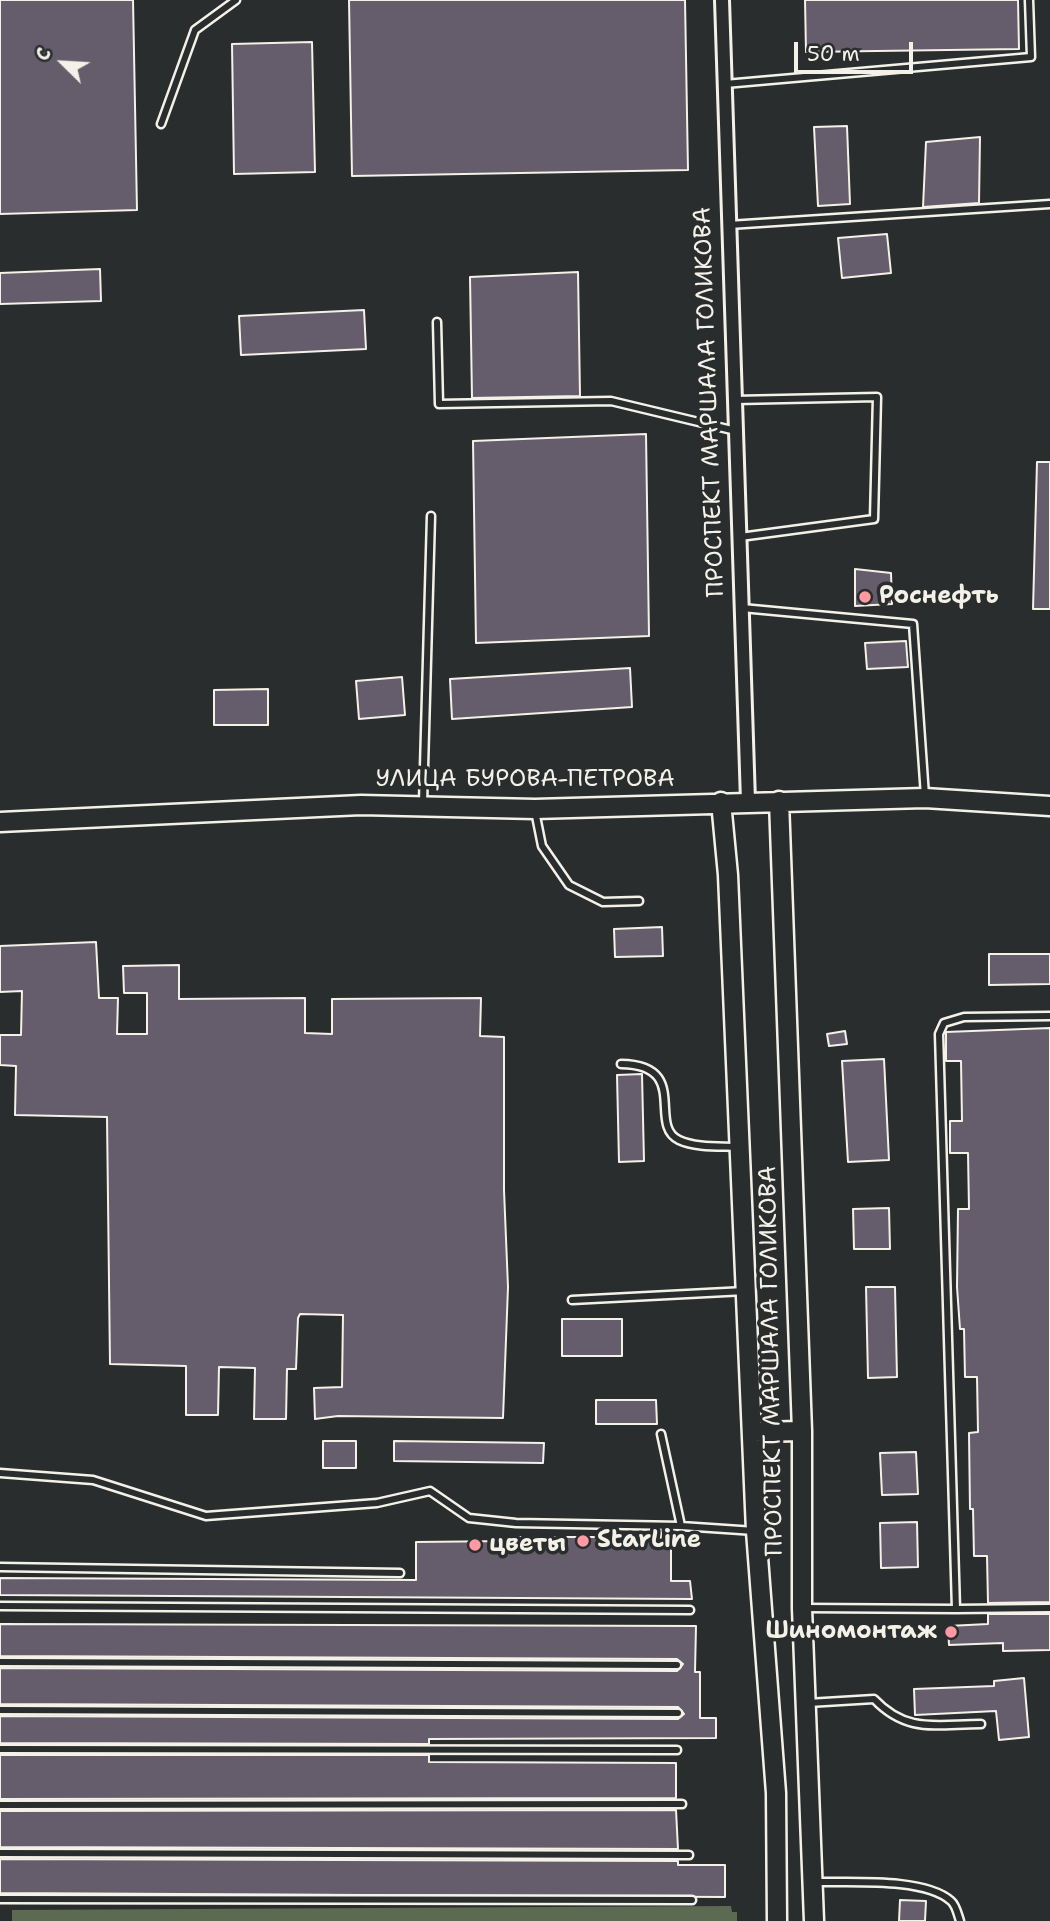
<!DOCTYPE html>
<meta charset="utf-8">
<style>
body{margin:0}
#map{position:relative;width:1050px;height:1921px;overflow:hidden;background:#2a2d2e;font-family:"Shantell Sans",sans-serif}
canvas{display:block}
.north{position:absolute;left:28px;top:28px;width:70px;height:70px;-webkit-text-stroke:5px #2a2d2e;paint-order:stroke;rotate:294deg;font-size:19px;font-weight:700;line-height:28px;text-align:center;color:#f4f1e8}
.north::after{content:'';display:block;margin:auto;width:24px;height:32px;background:#f4f1e8;clip-path:polygon(50% 0,100% 100%,50% 72%,0 100%)}
.scale{position:absolute;left:794px;top:42px;width:119px;height:32px;box-sizing:border-box;border:4px solid #f4f1e8;border-top:0;padding-left:9px;font-size:21px;line-height:24px;white-space:nowrap;color:#f4f1e8;-webkit-text-stroke:5px #2a2d2e;paint-order:stroke}
</style>
<div id="map">
<canvas width="1050" height="1921"></canvas>
<div class="north">С</div>
<div class="scale">50 m</div>
</div>
<script>
const ctx = document.querySelector('canvas').getContext('2d');
ctx.lineJoin = 'round';
function fillPath(path, color) { ctx.fillStyle = color; ctx.fill(path, 'evenodd'); }
function strokePath(path, color, width, dash) { ctx.strokeStyle = color; ctx.lineWidth = width; ctx.lineCap = dash ? 'butt' : 'round'; ctx.setLineDash(dash || []); ctx.stroke(path); }
function write(font, color, halo, rows, align = 'center') {
  ctx.font = font + ' "Shantell Sans",sans-serif'; ctx.lineWidth = 7; ctx.setLineDash([]); ctx.textBaseline = 'middle'; ctx.strokeStyle = halo; ctx.fillStyle = color; for (const [text, x, y, turn = 0] of rows) {
    ctx.save(); ctx.translate(x, y); ctx.rotate((+turn || 0) * Math.PI / 180); ctx.textAlign = isNaN(turn) ? turn : align; if (halo) ctx.strokeText(text, 0, 0); ctx.fillText(text, 0, 0); ctx.restore();
  }
}
fillPath(new Path2D(`
 M731 1906 732 1912H737V1921H12V1910Z`), '#5c6a52');
const building = new Path2D(`
 M0 0H133L137 210 0 214Z
 M349 0H685L688 170 352 176Z
 M805 0H1018L1019 49 806 52Z
 M312 42 315 172 234 174 232 44Z
 M847 126 850 204 818 206 814 127Z
 M980 137 979 203 923 207 926 142Z
 M887 234 891 273 842 278 838 238Z
 M100 269 101 301 0 304V273Z
 M578 272 580 396 472 398 470 277Z
 M364 310 366 349 241 355 239 316Z
 M646 434 649 636 476 643 473 441Z
 M1037 462H1050V609H1033Z
 M855 569 891 573 892 604 855 606Z
 M906 641 908 667 867 669 865 643Z
 M630 668 632 707 452 719 450 679Z
 M402 677 405 715 359 719 356 681Z
 M268 689V725H214V690Z
 M662 927 663 956 615 957 614 929Z
 M96 942 99 998H118L117 1034H147V993H124L123 966 179 965V999L305 998V1033L332 1034V999L481 998 480 1036 504 1037V1190L508 1287 503 1418 338 1416 315 1419 314 1388 342 1387 343 1315 300 1314 298 1318 296 1369H287L286 1419H254L255 1368 219 1367 218 1415H186V1366L110 1364 107 1117 15 1115 16 1066 0 1065V1035H21L22 991 0 992V946Z
 M989 954H1050V984L989 985Z
 M1050 1028V1602L988 1603 987 1556H974L973 1509H970L969 1433 978 1432 977 1377H965L964 1329H960L957 1287 958 1209H969L968 1153H950V1121H962L961 1061H946V1032Z
 M845 1031 847 1044 829 1046 827 1034Z
 M884 1059 889 1160 848 1162 842 1061Z
 M642 1074 644 1161 619 1162 617 1075Z
 M889 1208 890 1249H854L853 1209Z
 M866 1287H895L897 1377 868 1378Z
 M562 1319H622V1356H562Z
 M596 1400H656L657 1424H596Z
 M323 1441H356V1468H323Z
 M394 1441 544 1443 543 1463 394 1461Z
 M916 1452 918 1494 882 1495 880 1453Z
 M917 1522 918 1567 881 1568 880 1523Z
 M649 1531H661V1539H671V1581H690L692 1599 0 1595V1578L416 1580V1542L510 1541V1537H649Z
 M988 1614H1050V1650L1003 1651V1643L949 1645 948 1626 988 1624Z
 M0 1624 696 1626 695 1672H700V1718H716V1738L429 1739V1744L0 1743V1716L678 1719 684 1714 678 1707 0 1704V1668L677 1671 683 1664 677 1659 0 1656Z
 M1024 1678 1029 1737 999 1740 996 1711 915 1715 914 1689 994 1686V1681Z
 M0 1755H429V1762L676 1763V1798L0 1799Z
 M676 1810 678 1849 0 1847V1811Z
 M0 1859 678 1861V1865H725V1897L0 1893Z
 M900 1900 926 1901 925 1921H899Z`);
fillPath(building, '#655c6c');
strokePath(building, '#f4f1e8', 2);
const service = new Path2D(`
 M725 84 1031 57 1029 0
 M161 124 195 30 236 0
 M729 225 1050 204
 M437 322 439 404 611 401 736 431
 M735 400 877 397 874 519 740 537
 M742 608 913 624 925 796
 M423 803 431 516
 M535 811 542 846 569 885 603 902 639 901
 M621 1064C691 1065 647 1125 679 1140 696 1148 720 1146 739 1147
 M572 1300 745 1291
 M661 1434 681 1526
 M0 1473 93 1480 206 1516 377 1503 430 1491 469 1518 516 1523 681 1526 755 1531
 M0 1567 400 1573
 M0 1606 690 1610
 M804 1608 956 1609 939 1034 944 1023 964 1017 1050 1016
 M956 1609 1050 1608
 M0 1662 677 1665
 M808 1703 874 1699C907 1734 937 1724 981 1724
 M0 1710 678 1713
 M0 1749 677 1750
 M0 1805 682 1804
 M0 1853 689 1855
 M814 1882C849 1883 924 1877 951 1901 956 1905 958 1915 960 1921
 M0 1899 692 1900`);
const minor = new Path2D(`
 M722 0 748 801`);
const secondary = new Path2D(`
 M779 801 802 1431V1608L814 1921
 M721 802 728 875 756 1531 776 1793 777 1921
 M0 822 361 805 535 809 925 798 1050 806
 M754 1432 802 1431`);
strokePath(service, '#f4f1e8', 11);
strokePath(minor, '#f4f1e8', 18);
strokePath(secondary, '#f4f1e8', 23);
strokePath(service, '#2a2d2e', 6);
strokePath(minor, '#2a2d2e', 12);
strokePath(secondary, '#2a2d2e', 18);
for (const [x, y, r, color] of [
 [865,597,7,"#ff9aa2"],
 [583,1541,7,"#ff9aa2"],
 [475,1545,7,"#ff9aa2"],
 [951,1632,7,"#ff9aa2"]
]) { const dot = new Path2D(); dot.arc(x, y, r, 0, 2 * Math.PI); ctx.fillStyle = color; ctx.fill(dot); strokePath(dot, '#2a2d2e', 2.5); }
write('24px', '#f4f1e8', '#2a2d2e', [
 ["ПРОСПЕКТ МАРШАЛА ГОЛИКОВА",710,402,-92],
 ["УЛИЦА БУРОВА-ПЕТРОВА",525,780],
 ["ПРОСПЕКТ МАРШАЛА ГОЛИКОВА",772,1361,-91]
]);
write('bold 24px', '#f4f1e8', '#2a2d2e', [
 ["Роснефть",879,597],
 ["StarLine",597,1541],
 ["цветы",489,1545],
 ["Шиномонтаж",937,1632,"right"]
], 'left');
</script>
